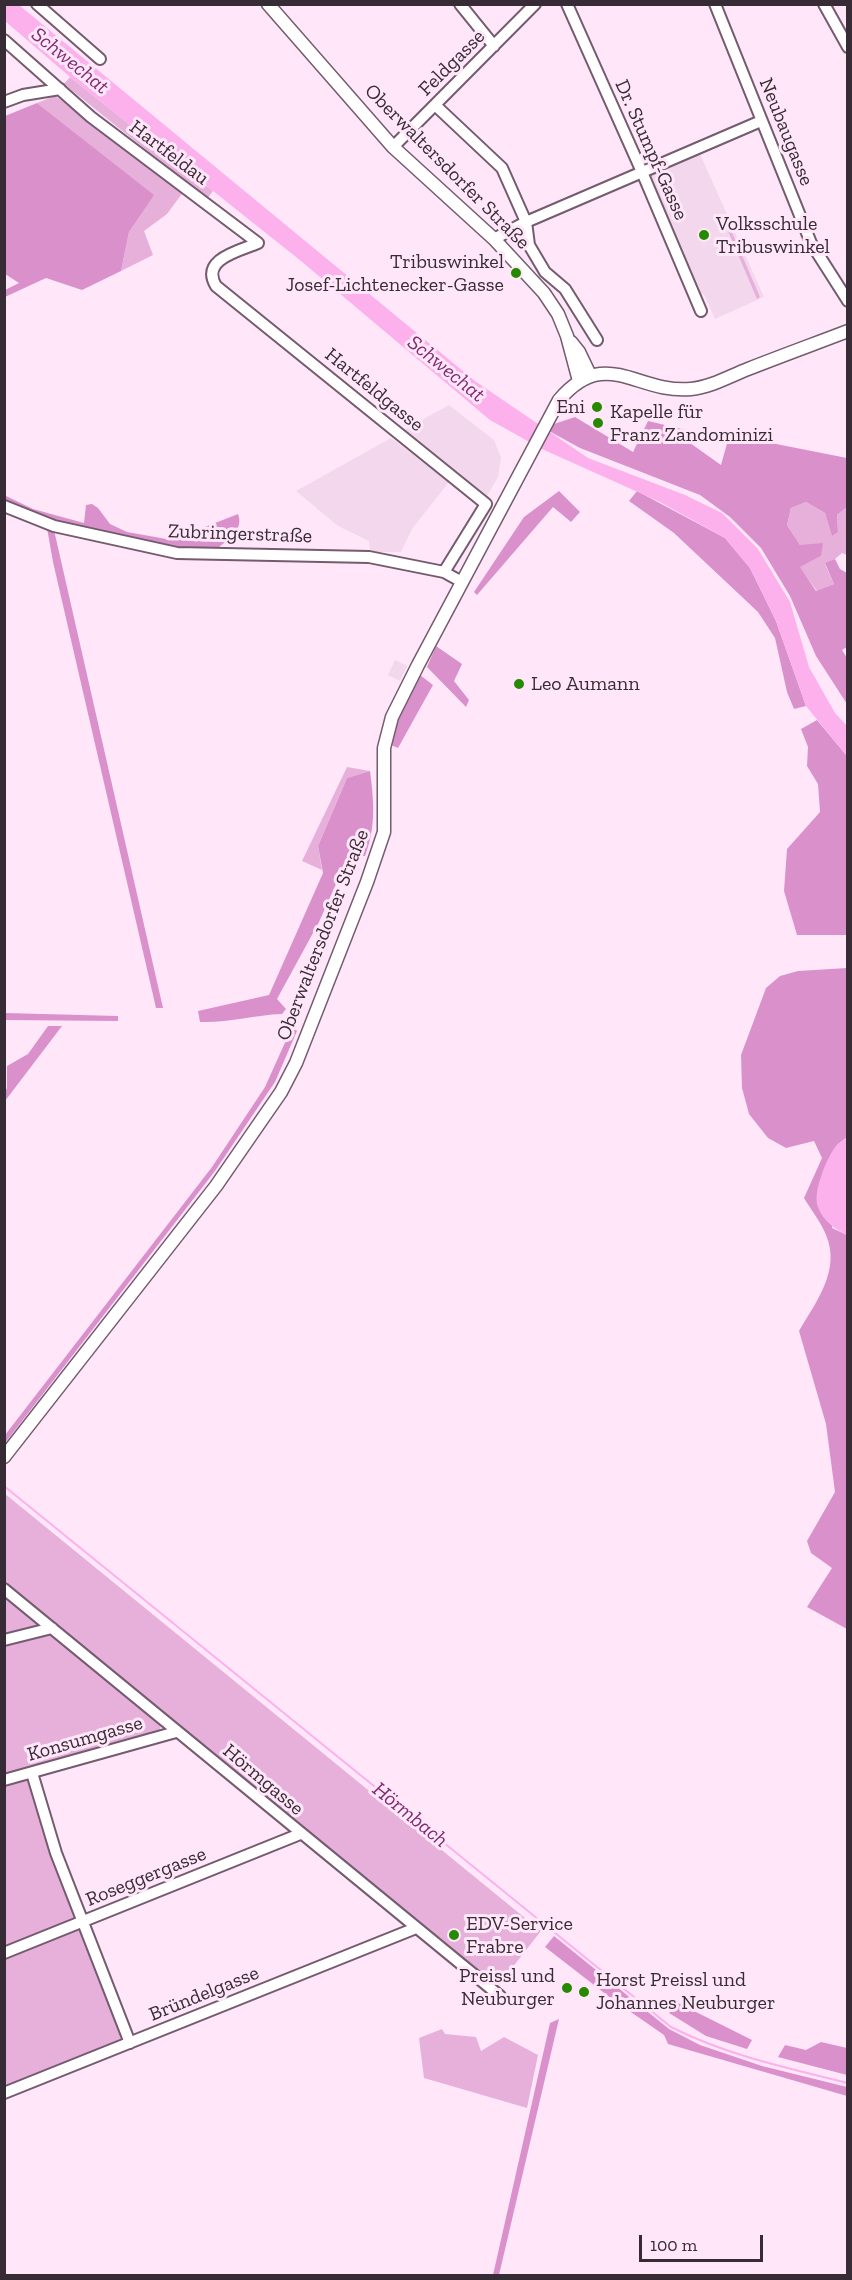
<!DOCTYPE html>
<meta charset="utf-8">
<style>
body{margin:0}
#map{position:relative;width:852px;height:2280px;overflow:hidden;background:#ffe7f9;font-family:"Zilla Slab",serif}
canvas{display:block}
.frame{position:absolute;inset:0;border:6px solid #372c35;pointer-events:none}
.scale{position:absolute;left:639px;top:2235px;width:124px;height:27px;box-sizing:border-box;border:3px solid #372c35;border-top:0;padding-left:8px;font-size:18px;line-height:21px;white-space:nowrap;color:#372c35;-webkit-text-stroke:4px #ffe7f9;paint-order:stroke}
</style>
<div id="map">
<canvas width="852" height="2280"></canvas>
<div class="frame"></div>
<div class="scale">100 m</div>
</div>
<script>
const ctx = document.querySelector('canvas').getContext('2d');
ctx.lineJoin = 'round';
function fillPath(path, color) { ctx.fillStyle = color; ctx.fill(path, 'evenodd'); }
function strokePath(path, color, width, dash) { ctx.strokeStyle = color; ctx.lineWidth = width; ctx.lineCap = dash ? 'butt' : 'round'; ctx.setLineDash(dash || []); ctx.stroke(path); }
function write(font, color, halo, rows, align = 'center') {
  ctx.font = font + ' "Zilla Slab",serif'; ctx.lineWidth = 6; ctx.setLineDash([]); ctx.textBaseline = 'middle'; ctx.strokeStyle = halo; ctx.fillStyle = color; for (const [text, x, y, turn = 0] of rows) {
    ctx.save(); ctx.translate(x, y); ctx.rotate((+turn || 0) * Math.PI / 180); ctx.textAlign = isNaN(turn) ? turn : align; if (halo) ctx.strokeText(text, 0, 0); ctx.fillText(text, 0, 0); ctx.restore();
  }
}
fillPath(new Path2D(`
 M700 154 764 297 715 319 704 294 699 296 648 176Z
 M449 405 494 440 501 458 498 477 487 496 404 430Z
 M391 438 449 482 412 529 401 552H370L369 541 338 526 296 491Z
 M395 660 407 666 400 681 388 675Z`), '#f3d7ec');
fillPath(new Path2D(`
 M70 77 213 191 207 199 64 84Z
 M55 96 69 105 184 191 167 214 144 231 153 255 121 271 129 232 153 195 37 103Z
 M728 223 760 297 757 299 725 224Z
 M806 502 825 513 832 535 838 532 837 515 847 507V555L842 553 835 559 825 564 834 584 817 591 799 567 821 556 800 545 787 525 791 508Z
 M347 767 370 771 347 778 318 846 322 870 302 861Z
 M4 1493 541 1931 497 1987 5 1584Z
 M4 1596 39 1624 36 1629 5 1637Z
 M50 1634 161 1724 160 1731 5 1775 4 1645Z
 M31 1779 76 1912 75 1918 5 1948V1786Z
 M76 1930 84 1933 125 2036 123 2041 5 2088V1958Z
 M442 2029 445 2034 476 2037 481 2051 504 2037 538 2055 527 2108 424 2078 419 2038Z`), '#e7b0db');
fillPath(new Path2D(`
 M37 103 154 195 129 232 121 271 82 290 46 278 5 297V290L19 283 5 274V116Z
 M575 417 633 452 648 421 686 430 683 438 721 465 728 440 761 441 847 458V507L837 515 838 532 832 536 825 513 806 502 791 508 787 525 800 545 823 543 821 556 800 567 816 591 834 584 825 563 835 559 840 569 847 573V647L842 650 847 658V704L816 656 790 596 761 548 730 517 700 495 580 448 549 431 554 424Z
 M559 491 580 512 571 522 553 507 477 595 474 592 524 517Z
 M637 491 725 538 750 568 776 621 806 706 794 709 787 692 775 638 758 612 674 533 629 501Z
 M4 495 33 509 84 523 86 505 92 504 98 508 110 524 127 532 172 540 238 514C244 529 229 539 218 548L173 547 72 527 5 502Z
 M47 528 54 530 163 1008H156L53 562Z
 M436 646 462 664 454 681 469 700 466 707 427 667Z
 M420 675 433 685 398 748 391 745 399 718Z
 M817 720 847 756V935H797L784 891 787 849 820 812 818 784 807 766 808 747 801 729Z
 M370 771C374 802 376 827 365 856L349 855 319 922 277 999 286 1009 282 1014C254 1015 228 1023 200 1022L198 1011 269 995 323 873 318 846 347 778Z
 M847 968V1137L837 1145 832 1228 847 1235V1629L807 1607 832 1568 811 1553 807 1541 835 1492 826 1424 799 1331C816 1302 841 1270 826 1235 821 1222 811 1210 804 1198L822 1158 814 1141 786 1148 768 1138 749 1114 742 1088 741 1055 766 988 780 976 798 971Z
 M5 1013 118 1016V1021L5 1020Z
 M48 1026H62L5 1101V1092L7 1088V1066L28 1054Z
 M292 1027 297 1031 275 1082 215 1171 5 1443V1435L212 1167 265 1087Z
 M554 1936 669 2029 700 2045 762 2066 847 2087V2096L668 2044 664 2035 612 1999 545 1947Z
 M678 2003 752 2040 747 2049 706 2036 669 2013Z
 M559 2019 499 2275H493L550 2023Z
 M821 2042 847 2048V2075L778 2057 785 2045 806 2050Z`), '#da91cb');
fillPath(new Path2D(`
 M5 5H19L475 381 588 458 685 495 722 513 758 549 790 602 809 667 835 713 847 726V756L806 706 776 621 750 568 725 538 660 502 542 449 490 420 301 261 70 77 5 21Z
 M847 1137V1235C835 1229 823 1221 818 1207 812 1193 827 1157 836 1146 839 1143 844 1140 847 1137Z`), '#fcb0ec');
strokePath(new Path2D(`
 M4 1486 671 2027C726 2055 787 2068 848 2083`), '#fcb0ec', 2);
const minor = new Path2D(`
 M37 4 100 59
 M460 4 494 46
 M567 4 642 172 701 311
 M715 4 811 243 848 301
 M824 4 848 47
 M4 40 91 117 258 243C239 251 200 259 216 286L486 504 444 572 462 582
 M4 102 23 95 60 89
 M435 105 502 168 526 222 529 245 545 272 565 289 597 340
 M393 147 535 4
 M494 239 526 222 761 121
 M4 506 54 526 177 553 369 557 444 572
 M4 1589 500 1996
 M4 1640 52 1628
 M32 1773 56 1853 130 2043
 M4 1780 176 1732
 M4 1953 300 1834
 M4 2093 416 1928`);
const tertiary = new Path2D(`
 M268 4 393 147 494 239 544 293 558 314 567 336 579 381
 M571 342 579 352 590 375
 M4 1457 216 1186 281 1092 296 1063 367 882 384 832V748L392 717 418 665 559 400C606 345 636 394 691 389 711 387 730 376 748 369 781 356 814 344 848 331`);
strokePath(minor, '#745b6e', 14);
strokePath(tertiary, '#745b6e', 15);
strokePath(minor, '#fff', 10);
strokePath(tertiary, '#fff', 12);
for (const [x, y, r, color] of [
 [704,235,6,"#268a00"],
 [516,273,6,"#268a00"],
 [597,407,6,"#268a00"],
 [598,423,6,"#268a00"],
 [519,684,6,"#268a00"],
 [454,1935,6,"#268a00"],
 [567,1988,6,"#268a00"],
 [584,1992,6,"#268a00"]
]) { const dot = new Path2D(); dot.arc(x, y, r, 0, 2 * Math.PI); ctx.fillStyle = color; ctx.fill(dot); strokePath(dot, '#ffe7f9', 2); }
write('20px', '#372c35', '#ffe7f9', [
 ["Feldgasse",452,63,-45],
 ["Neubaugasse",786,132,68],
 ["Dr. Stumpf-Gasse",651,150,66],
 ["Hartfeldau",169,153,37],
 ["Oberwaltersdorfer Straße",447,167,45],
 ["Hartfeldgasse",374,390,39],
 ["Zubringerstraße",240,534,2],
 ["Oberwaltersdorfer Straße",323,935,-69],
 ["Konsumgasse",85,1739,-16],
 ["Hörmgasse",263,1780,40],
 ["Roseggergasse",146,1877,-22],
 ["Bründelgasse",204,1994,-22]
]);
write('20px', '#372c35', '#ffe7f9', [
 ["Volksschule",716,224],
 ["Tribuswinkel",716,247],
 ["Tribuswinkel",504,262,"right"],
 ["Josef-Lichtenecker-Gasse",504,285,"right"],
 ["Eni",585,407,"right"],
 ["Kapelle für",610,412],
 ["Franz Zandominizi",610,435],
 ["Leo Aumann",531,684],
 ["EDV-Service",466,1924],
 ["Frabre",466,1947],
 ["Preissl und",555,1976,"right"],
 ["Neuburger",555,1999,"right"],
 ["Horst Preissl und",596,1980],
 ["Johannes Neuburger",596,2003]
], 'left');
write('italic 21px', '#7f2a72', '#ffe7f9', [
 ["Schwechat",70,61,39],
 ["Schwechat",446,369,39],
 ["Hörmbach",410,1815,39]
]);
</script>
